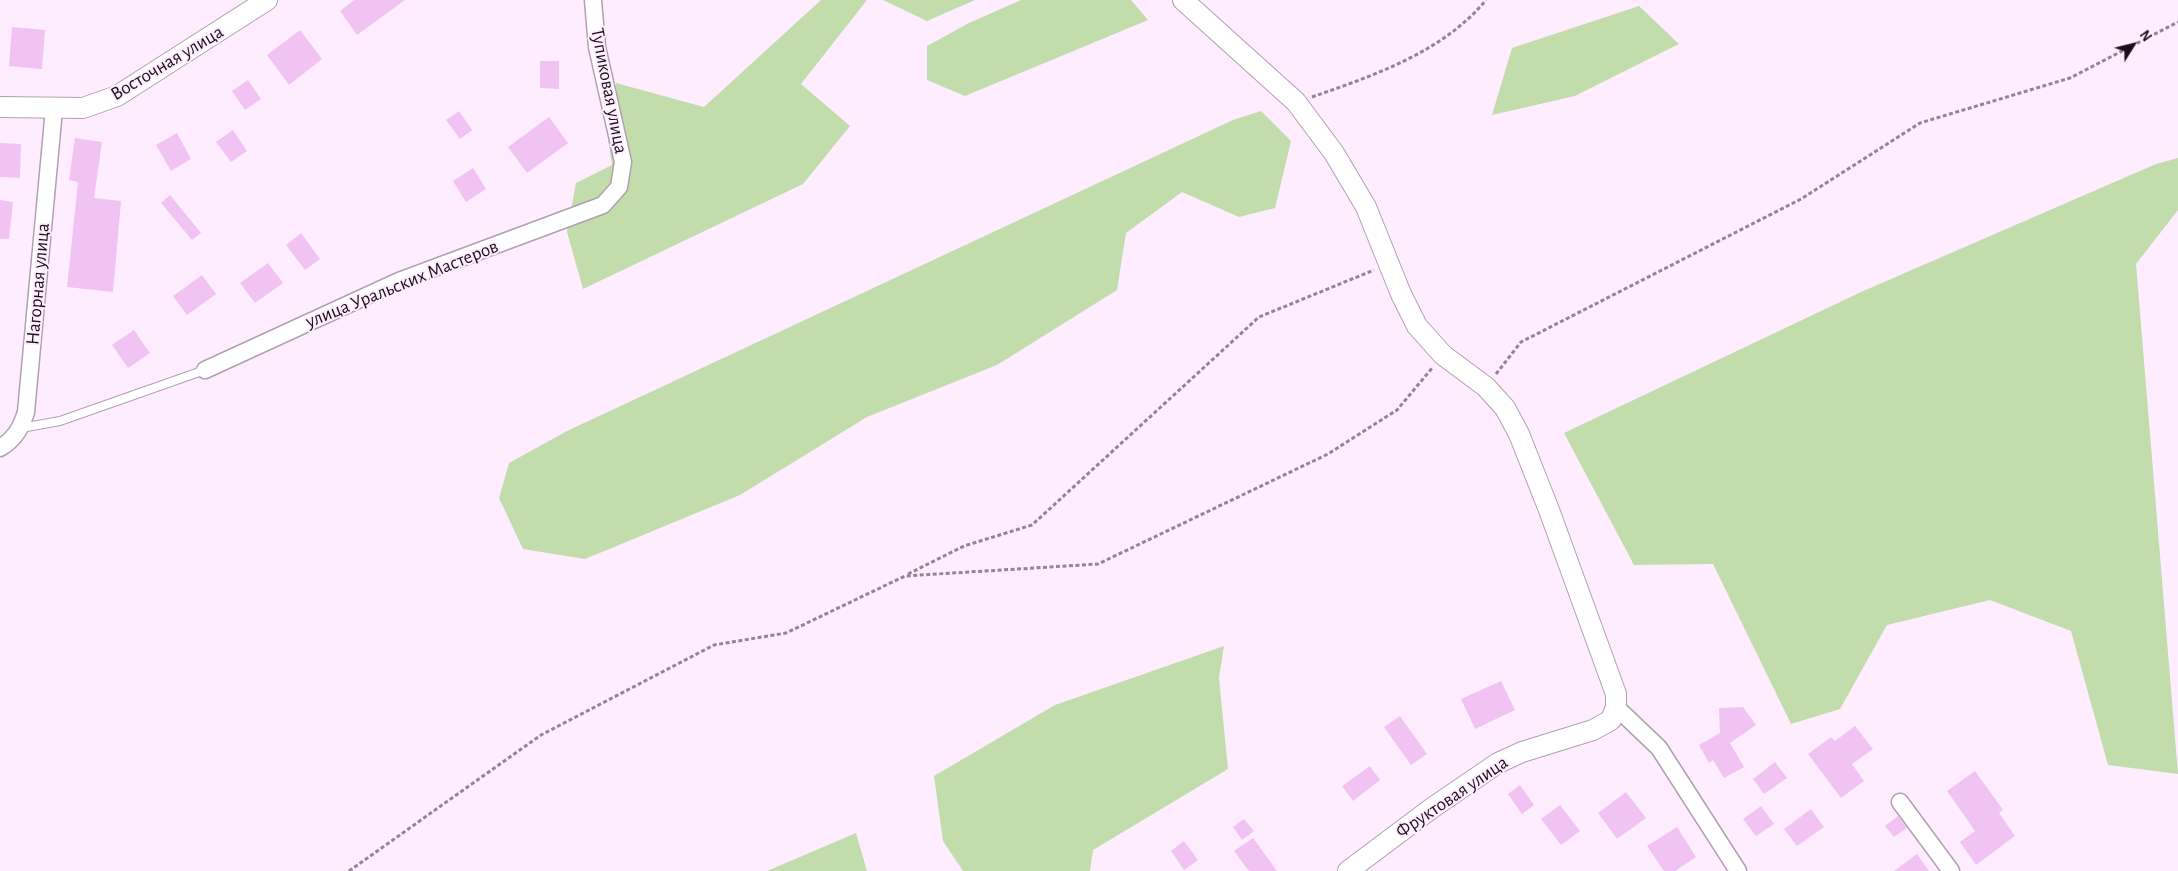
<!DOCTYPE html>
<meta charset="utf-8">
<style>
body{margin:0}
#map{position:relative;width:2178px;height:871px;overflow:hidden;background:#feedff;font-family:"Alegreya Sans",sans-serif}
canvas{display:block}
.north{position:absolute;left:2108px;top:20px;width:50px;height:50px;-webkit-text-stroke:4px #feedff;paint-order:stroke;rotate:54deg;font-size:14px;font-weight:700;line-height:20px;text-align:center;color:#181218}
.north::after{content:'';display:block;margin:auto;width:18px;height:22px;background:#181218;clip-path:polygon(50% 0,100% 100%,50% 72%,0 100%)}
</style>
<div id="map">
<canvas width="2178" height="871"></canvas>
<div class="north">N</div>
</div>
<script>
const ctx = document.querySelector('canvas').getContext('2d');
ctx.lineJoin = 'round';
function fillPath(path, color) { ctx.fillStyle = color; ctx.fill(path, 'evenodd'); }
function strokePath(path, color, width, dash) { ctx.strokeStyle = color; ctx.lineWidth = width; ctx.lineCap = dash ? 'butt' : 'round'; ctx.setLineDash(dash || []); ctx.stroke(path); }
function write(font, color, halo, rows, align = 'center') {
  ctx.font = font + ' "Alegreya Sans",sans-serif'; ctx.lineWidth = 4; ctx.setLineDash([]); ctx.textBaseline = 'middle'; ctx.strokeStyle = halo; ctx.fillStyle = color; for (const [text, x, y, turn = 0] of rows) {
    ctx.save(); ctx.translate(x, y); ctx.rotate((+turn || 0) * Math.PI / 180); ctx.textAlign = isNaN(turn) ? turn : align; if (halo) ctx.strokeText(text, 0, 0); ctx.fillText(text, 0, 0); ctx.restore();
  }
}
fillPath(new Path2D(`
 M821 0H867L801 84 850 126 803 184 583 289 567 232 576 183 612 165 606 125 616 83 704 107Z
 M883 0H975L927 21Z
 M1021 0H1131L1148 20 965 96 927 80V46L969 23Z
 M1639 6 1679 44 1575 96 1492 115 1512 48Z
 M1261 111 1291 141 1275 208 1239 217 1182 192 1126 233 1117 290 997 365 867 417 740 495 585 559 523 549 499 498 509 463 567 431 1233 120Z
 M2178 158V210L2136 264 2178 774 2108 765 2071 631 1990 600 1887 625 1840 709 1791 724 1713 564 1634 565 1564 433 1861 292 2156 164Z
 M1224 646 1219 678 1228 769 1093 850 1090 871H963L943 841 934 776 1055 705Z
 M856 833 867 871H767Z`), '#c3dcac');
fillPath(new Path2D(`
 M354 0H405L357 35 340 11Z
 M12 27 45 30 42 69 9 66Z
 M300 30 322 59 289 85 267 55Z
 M540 61H559V89L540 88Z
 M248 80 261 99 245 110 232 91Z
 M459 111 472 130 460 139 446 120Z
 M549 117 568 143 527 173 508 147Z
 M233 130 247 151 231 162 216 142Z
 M177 133 191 159 171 171 156 145Z
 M75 138 102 142 94 198 121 201 113 292 67 287 78 182 69 180Z
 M0 143 21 144 20 178 0 177Z
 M473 168 486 189 466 202 453 181Z
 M170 195 201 233 192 240 161 203Z
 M0 200 13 202 9 239H0Z
 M301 233 320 259 305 270 286 245Z
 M268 263 283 283 255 303 240 283Z
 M202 275 216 294 187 315 173 296Z
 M134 330 150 353 128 368 112 345Z
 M1501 681 1515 710 1475 729 1461 699Z
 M1743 707 1756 725 1730 743 1744 767 1724 778 1713 760 1709 763 1699 745 1720 733 1719 708Z
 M1400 716 1427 754 1411 765 1384 727Z
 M1855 726 1873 749 1852 764 1864 781 1841 798 1808 754 1831 737 1835 741Z
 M1775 762 1787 778 1764 794 1753 779Z
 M1370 766 1380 780 1353 801 1342 786Z
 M1975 771 2003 810 1999 813 2015 836 1976 865 1960 842 1975 831 1947 791Z
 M1520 785 1534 805 1522 814 1508 794Z
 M1626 792 1646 818 1617 839 1598 813Z
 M1560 805 1580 831 1561 845 1541 819Z
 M1761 806 1774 824 1756 836 1743 819Z
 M1811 809 1824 827 1797 846 1784 829Z
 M1898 816 1907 828 1894 837 1885 826Z
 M1244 819 1254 831 1242 840 1233 827Z
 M1677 827 1696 857 1675 871H1664L1647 846Z
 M1253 838 1277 871H1249L1234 851Z
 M1184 841 1198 860 1184 870 1171 851Z
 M1917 854 1929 871H1894Z`), '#f0c3f3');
const service = new Path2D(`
 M21 428 60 421 205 370`);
const minor = new Path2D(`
 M205 370 399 281 603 205 619 187 623 162 597 47 593 0
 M0 448C15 439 21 428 26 412L54 109
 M1616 707 1659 748 1738 871
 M1900 802 1951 871`);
const tertiary = new Path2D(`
 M1183 0 1296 102 1334 153 1366 207 1401 294 1417 326 1443 355 1486 387 1505 408 1519 434 1549 510 1616 694V707L1611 720 1593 730 1522 752 1498 763 1432 808 1348 871
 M0 107 83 108 117 96 267 0`);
strokePath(service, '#b0a1b1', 10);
strokePath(minor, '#b0a1b1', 19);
strokePath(tertiary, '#b0a1b1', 22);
strokePath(new Path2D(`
 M1312 97C1375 75 1443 52 1486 0
 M1496 374 1521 342 1801 199 1920 123 2070 78 2178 22
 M908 574 964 546 1032 525 1259 317 1374 270
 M349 871 541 735 714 645 786 633 905 576 1098 564 1328 454 1397 410 1433 367`), '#928692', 3, [4, 2.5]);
strokePath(service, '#fff', 8);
strokePath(minor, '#fff', 16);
strokePath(tertiary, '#fff', 20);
write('19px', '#181218', '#feedff', [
 ["Восточная улица",167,63,-31],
 ["Тупиковая улица",609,91,79],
 ["Нагорная улица",38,284,-85],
 ["улица Уральских Мастеров",402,284,-22],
 ["Фруктовая улица",1452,797,-34]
]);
</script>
